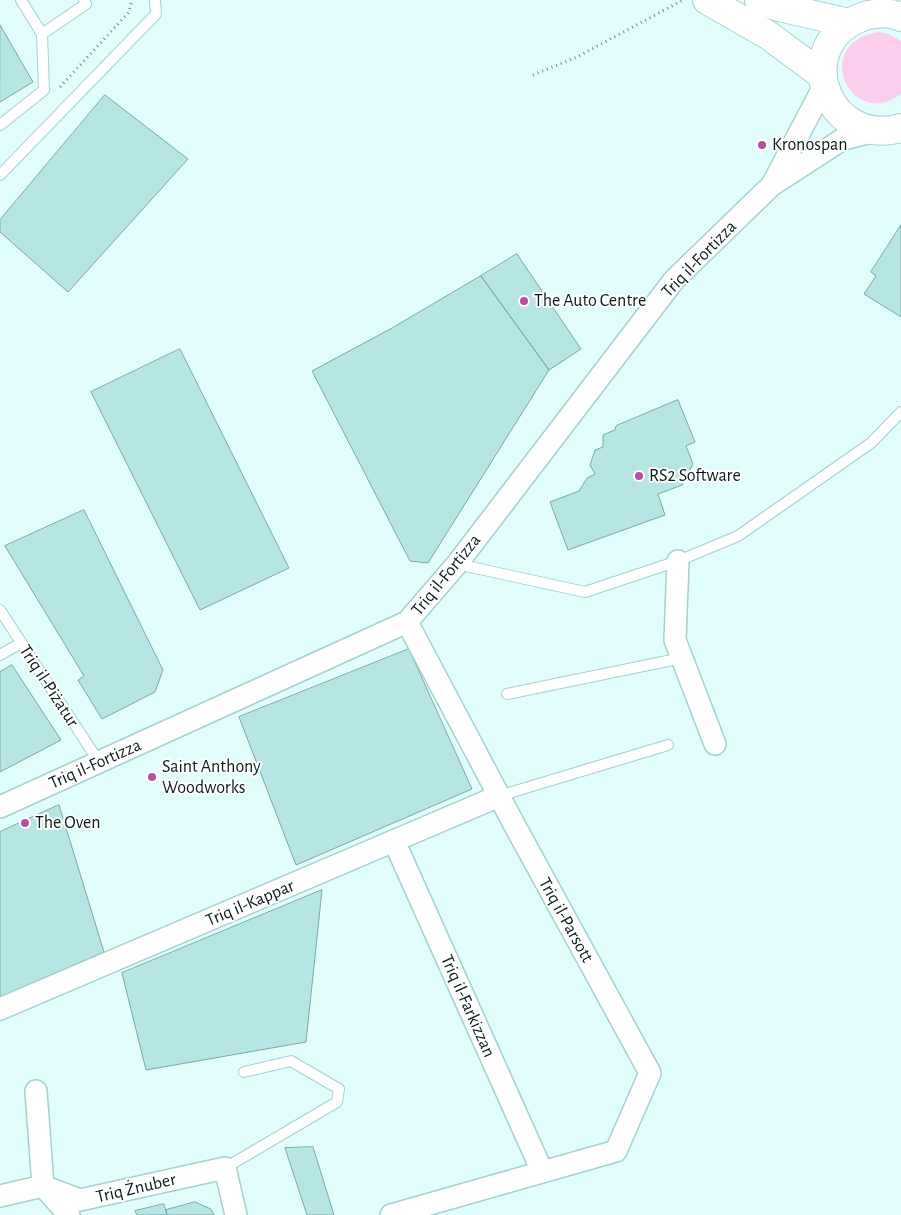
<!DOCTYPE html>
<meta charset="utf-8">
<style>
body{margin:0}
canvas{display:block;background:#e1fefc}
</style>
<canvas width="901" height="1215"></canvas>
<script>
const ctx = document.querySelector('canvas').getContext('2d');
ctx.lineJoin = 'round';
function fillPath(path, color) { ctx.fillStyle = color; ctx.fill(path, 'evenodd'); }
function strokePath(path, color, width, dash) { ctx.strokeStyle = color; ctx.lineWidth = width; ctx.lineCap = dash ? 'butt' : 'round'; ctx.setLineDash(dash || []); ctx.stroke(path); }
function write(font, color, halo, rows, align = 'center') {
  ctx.font = font + ' "Alegreya Sans",sans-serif'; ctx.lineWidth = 4; ctx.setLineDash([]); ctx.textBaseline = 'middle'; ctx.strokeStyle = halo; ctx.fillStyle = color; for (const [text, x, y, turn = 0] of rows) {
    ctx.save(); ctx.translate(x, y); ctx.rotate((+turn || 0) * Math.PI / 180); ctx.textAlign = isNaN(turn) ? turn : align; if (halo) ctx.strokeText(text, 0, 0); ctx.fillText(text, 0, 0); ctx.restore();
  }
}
fillPath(new Path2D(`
 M878 32 889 34 901 41V94C852 132 809 44 878 32Z`), '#fdcded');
const building = new Path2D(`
 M0 25 33 82 0 102Z
 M105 95 188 159 68 292 0 232V220Z
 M901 225V317L864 294 876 276 871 272Z
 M517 254 581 349 549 370 481 276Z
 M481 276 549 370 428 563 410 561 312 371 392 328Z
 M180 349 289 568 200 610 91 392Z
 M678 400 695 442 686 446 693 464 682 485 658 494 665 515 568 550 550 502 579 491 587 478 595 474 590 465 595 450 603 447V435L615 430 616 426Z
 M84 510 163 670 155 692 102 719 78 680 84 676 5 546Z
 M409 649 472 789 296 865 239 717Z
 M12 665 61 740 0 772V672Z
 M59 805 104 952 0 997V832Z
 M322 890 306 1042 146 1070 122 973Z
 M313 1147 334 1215H307L285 1148Z
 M195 1202 211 1209 214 1215H167L166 1210Z
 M164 1204 167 1215H137L135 1211Z`);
fillPath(building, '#b6e6e4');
strokePath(building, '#7ba9a7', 1);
const service = new Path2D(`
 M21 0 42 34 86 4 84 0
 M0 125 44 90 42 34
 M0 175 156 14 155 0
 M457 564 585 592 678 561 738 536 871 443 901 412
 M0 610 99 762
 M0 655 21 643
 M507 694 682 658
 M499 796 668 745
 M225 1168 337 1102 339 1089 291 1061 244 1072`);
const minor = new Path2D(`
 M772 185 824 86
 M678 561 675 640 715 744
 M0 807 407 622 457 564 674 280 772 185 843 139 875 131
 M394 841 542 1171
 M0 1009 499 796
 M36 1091 43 1186 69 1215
 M0 1196 43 1186 80 1200 225 1168 236 1215
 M391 1215 616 1151 650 1073 515 826 407 622`);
const secondary = new Path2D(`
 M707 0 768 35 822 75
 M759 0 775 6 849 23
 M901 17C887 11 870 13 857 19 791 50 828 148 901 128`);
strokePath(service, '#a3d2d0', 12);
strokePath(minor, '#a3d2d0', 24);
strokePath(secondary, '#a3d2d0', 30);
strokePath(new Path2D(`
 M533 75 577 57 683 0
 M60 87 129 12 132 0`), '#748b8a', 3, [1, 4]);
strokePath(service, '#fff', 10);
strokePath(minor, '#fff', 21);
strokePath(secondary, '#fff', 28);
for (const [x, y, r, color] of [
 [762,145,5,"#bf4aa2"],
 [524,301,5,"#bf4aa2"],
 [639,476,5,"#bf4aa2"],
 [152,777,5,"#bf4aa2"],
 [25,823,5,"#bf4aa2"]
]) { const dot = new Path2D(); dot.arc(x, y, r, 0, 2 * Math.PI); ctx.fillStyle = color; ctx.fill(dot); strokePath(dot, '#fff', 2); }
write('18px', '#091b1b', '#fff', [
 ["Kronospan",772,145],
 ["The Auto Centre",534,301],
 ["RS2 Software",649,476],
 ["Saint Anthony",162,767],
 ["Woodworks",162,788],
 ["The Oven",35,823]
], 'left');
write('18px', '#091b1b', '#fff', [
 ["Triq il-Fortizza",699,259,-46],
 ["Triq il-Fortizza",446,575,-51],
 ["Triq il-Piżatur",49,686,57],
 ["Triq il-Fortizza",95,764,-24],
 ["Triq il-Kappar",250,903,-23],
 ["Triq il-Parsott",566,920,61],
 ["Triq il-Farkizzan",468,1006,66],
 ["Triq Żnuber",136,1188,-13]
]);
</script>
